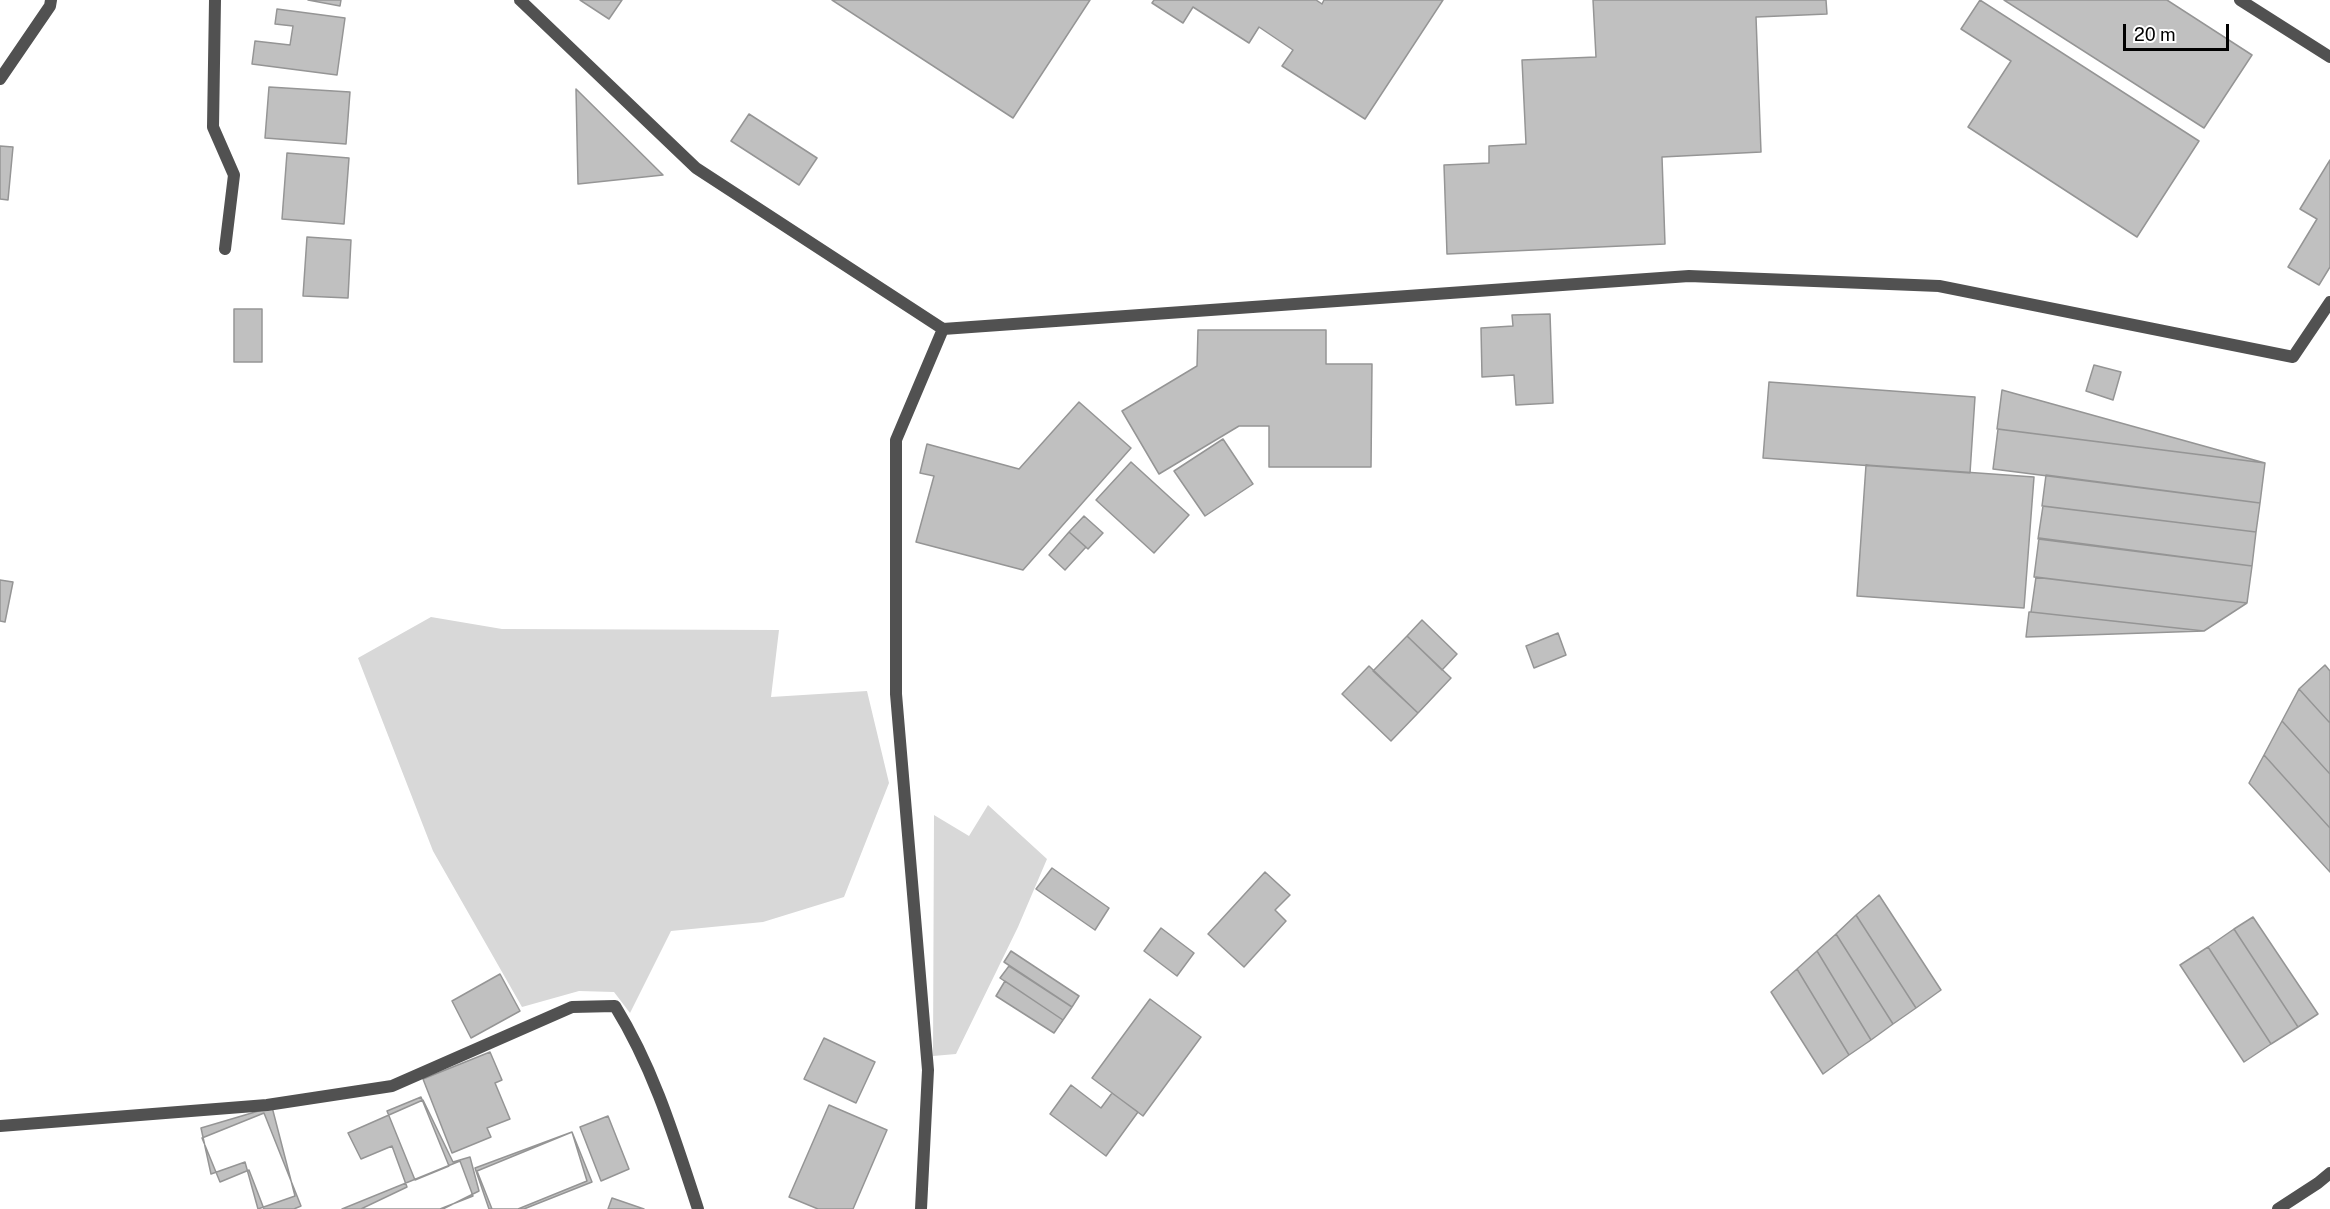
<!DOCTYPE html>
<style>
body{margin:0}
#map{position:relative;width:2330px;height:1209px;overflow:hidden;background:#fff;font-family:"Public Sans",sans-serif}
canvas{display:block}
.scale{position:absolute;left:2123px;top:24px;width:106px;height:27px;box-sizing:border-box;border:3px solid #000;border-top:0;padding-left:8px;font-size:18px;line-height:21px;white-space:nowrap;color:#000;-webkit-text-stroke:4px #fff;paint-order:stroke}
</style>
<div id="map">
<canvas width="2330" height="1209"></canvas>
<div class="scale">20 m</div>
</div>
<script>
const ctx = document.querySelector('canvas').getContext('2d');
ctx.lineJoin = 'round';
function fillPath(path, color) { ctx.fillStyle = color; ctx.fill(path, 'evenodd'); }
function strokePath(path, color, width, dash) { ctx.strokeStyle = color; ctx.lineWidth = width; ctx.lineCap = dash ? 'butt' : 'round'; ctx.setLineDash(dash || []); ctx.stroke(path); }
fillPath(new Path2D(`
 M431 617 502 629 779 630 771 697 867 691 889 783 844 897 763 922 671 931 630 1013 614 992 579 991 522 1007 433 851 358 658Z
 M988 805 1047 859 1018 927 956 1054 933 1056 934 815 969 836Z`), '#d8d8d8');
const building = new Path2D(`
 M308 0H341L340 6Z
 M580 0H622L609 19Z
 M832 0H1090L1013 118Z
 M1154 0H1316L1322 4 1324 0H1443L1365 119 1282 66 1293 50 1259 27 1249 43 1193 7 1183 23 1152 3Z
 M1593 0H1826L1827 14 1756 17 1761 152 1662 157 1665 244 1447 254 1444 165 1489 163V146L1526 144 1522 60 1596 57Z
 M1980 0 2199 141 2137 237 1968 127 2011 61 1961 29Z
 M2004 0H2167L2252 55 2204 128Z
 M277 9 345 18 337 75 252 64 255 41 290 45 293 26 275 24Z
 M269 87 350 92 346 144 265 138Z
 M576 89 663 175 578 184Z
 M749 114 817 158 799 185 731 141Z
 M0 146 13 147 8 200 0 199Z
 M287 153 349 158 344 224 282 219Z
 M2330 160V267L2319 285 2288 267 2317 219 2300 209Z
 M307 237 351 240 348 298 303 296Z
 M234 309H262V362H234Z
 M1550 314 1553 403 1516 405 1514 375 1482 377 1481 328 1513 326 1512 315Z
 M1198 330H1326V364H1372L1371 467H1269V426H1239L1159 474 1122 411 1197 366Z
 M2094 365 2121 372 2113 400 2086 391Z
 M1769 382 1975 397 1970 473 1763 458Z
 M2002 390 2265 463 1997 429Z
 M1079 402 1131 448 1023 570 916 542 934 476 920 473 927 444 1019 469Z
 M1998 429 2265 463 2260 503 1993 469Z
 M1223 439 1253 484 1205 516 1174 471Z
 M1131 462 1189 515 1154 553 1096 500Z
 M1866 465 2034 477 2024 608 1857 596Z
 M2046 475 2260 503 2256 532 2042 506Z
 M2043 506 2256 532 2252 566 2038 539Z
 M1084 516 1103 533 1088 549 1069 532Z
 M1069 532 1086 547 1065 570 1049 555Z
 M2039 538 2252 566 2247 603 2034 577Z
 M2036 577 2247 603 2204 631 2031 612Z
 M0 580 13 582 5 622 0 621Z
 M2029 612H2031L2204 631 2026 637Z
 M1422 620 1457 654 1442 670 1407 636Z
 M1558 633 1566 655 1534 668 1526 646Z
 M1407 636 1451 678 1418 713 1373 671Z
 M2325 665 2330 671V723L2299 689Z
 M1369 666 1418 713 1391 741 1342 694Z
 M2299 689 2330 723V774L2282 721Z
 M2282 721 2330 774V828L2264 755Z
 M2264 755 2330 828V872L2249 783Z
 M1052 868 1109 908 1095 930 1036 889Z
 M1265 872 1290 895 1275 910 1286 921 1244 967 1208 934Z
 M1879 895 1941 990 1916 1008 1856 915Z
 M1856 915 1916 1008 1893 1024 1836 934Z
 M2253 917 2318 1014 2298 1027 2234 929Z
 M1161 928 1194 953 1177 976 1144 951Z
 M2234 929 2298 1027 2271 1044 2208 947Z
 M1836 934 1893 1024 1871 1040 1817 951Z
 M2208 947 2271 1044 2244 1062 2180 965Z
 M1011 951 1079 996 1072 1007 1004 962Z
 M1817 951 1871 1040 1849 1055 1797 969Z
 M1009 966 1072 1007 1063 1020 1000 978Z
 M1797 969 1849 1055 1823 1074 1771 992Z
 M500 974 520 1011 471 1038 452 1001Z
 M1005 981 1063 1020 1054 1033 996 996Z
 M1150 999 1201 1037 1143 1116 1092 1078Z
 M824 1038 875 1062 856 1103 804 1079Z
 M490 1052 502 1080 495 1083 510 1119 487 1128 491 1137 452 1153 423 1079Z
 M1071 1085 1101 1108 1112 1093 1138 1112 1106 1156 1050 1114Z
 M421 1097 449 1166 415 1180 387 1111Z
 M423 1100 453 1162 470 1157 479 1191 443 1209H361L407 1187 392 1146 361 1159 348 1133Z
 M829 1105 887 1130 853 1209H818L789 1197Z
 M272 1107 295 1196 258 1209 245 1162 211 1174 201 1128Z
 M264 1113 301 1206 294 1209H264L249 1170 220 1182 202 1138Z
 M608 1116 629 1169 601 1181 580 1127Z
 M572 1132 592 1182 524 1209H492L477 1171Z
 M572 1132 587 1181 518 1209H489L475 1168Z
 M460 1161 473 1196 440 1209H342Z
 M612 1198 644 1209H608Z`);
fillPath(building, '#c0c0c0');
strokePath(building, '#959595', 1.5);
strokePath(new Path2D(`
 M215 0 213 127 234 175 225 249`), '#515151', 12);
strokePath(new Path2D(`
 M520 0 696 168 943 329 1689 276 1939 286 2293 357 2330 302
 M2240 0 2330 57
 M0 79 50 6 51 0
 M0 1126 267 1105 392 1086 572 1007 615 1006C654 1069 675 1139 698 1209
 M921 1209 928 1070 896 694V440L943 329
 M2278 1209 2318 1183 2330 1173`), '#515151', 12);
</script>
